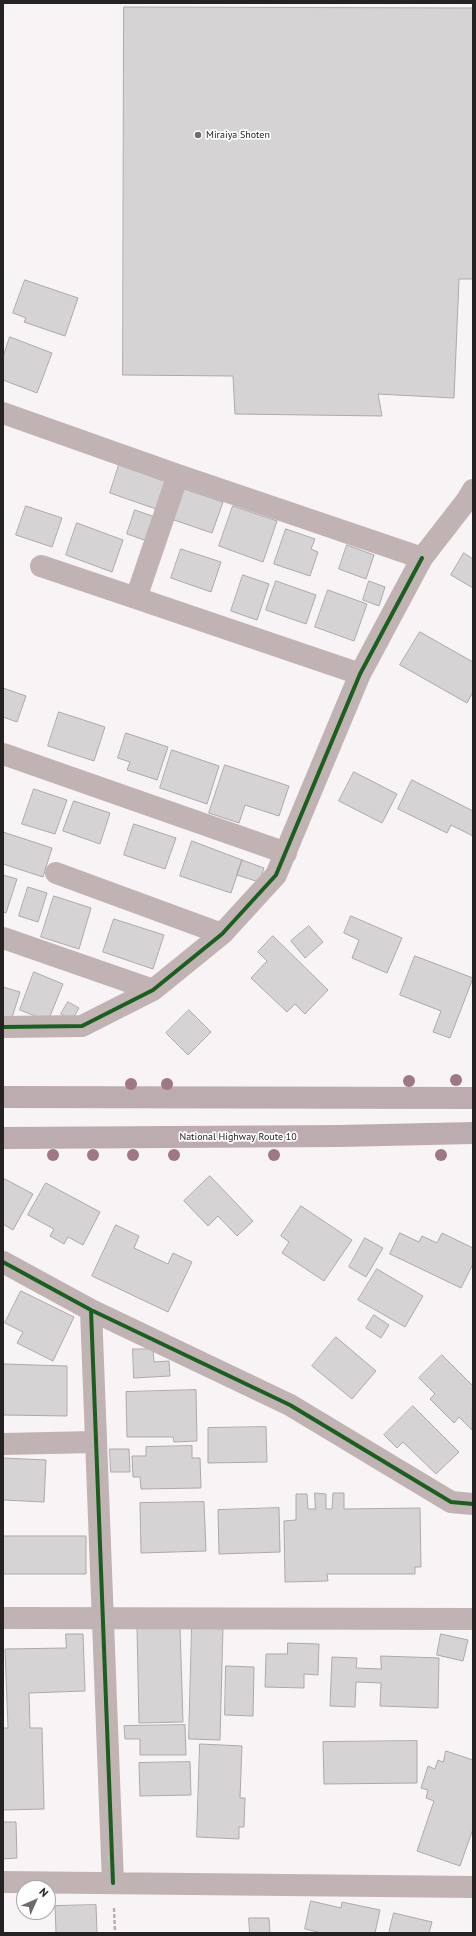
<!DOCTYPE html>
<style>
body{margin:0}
#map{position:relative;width:476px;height:1936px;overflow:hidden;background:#f8f3f4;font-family:"PT Sans",sans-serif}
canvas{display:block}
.frame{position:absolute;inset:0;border:4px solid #242222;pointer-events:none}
.north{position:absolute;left:16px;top:1880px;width:40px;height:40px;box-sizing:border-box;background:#fff;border:1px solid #a7a7a7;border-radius:50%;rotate:45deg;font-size:11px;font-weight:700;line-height:16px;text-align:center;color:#242222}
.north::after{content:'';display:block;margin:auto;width:14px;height:18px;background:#6e6b6c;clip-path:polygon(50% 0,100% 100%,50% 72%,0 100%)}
</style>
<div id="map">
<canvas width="476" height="1936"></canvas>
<div class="frame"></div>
<div class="north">N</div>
</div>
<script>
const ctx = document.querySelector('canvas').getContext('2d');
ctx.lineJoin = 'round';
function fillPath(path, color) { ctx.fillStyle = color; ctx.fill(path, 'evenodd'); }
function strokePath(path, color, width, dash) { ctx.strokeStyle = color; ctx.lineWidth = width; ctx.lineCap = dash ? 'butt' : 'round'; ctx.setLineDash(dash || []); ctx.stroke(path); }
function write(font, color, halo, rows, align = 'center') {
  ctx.font = font + ' "PT Sans",sans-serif'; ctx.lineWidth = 3.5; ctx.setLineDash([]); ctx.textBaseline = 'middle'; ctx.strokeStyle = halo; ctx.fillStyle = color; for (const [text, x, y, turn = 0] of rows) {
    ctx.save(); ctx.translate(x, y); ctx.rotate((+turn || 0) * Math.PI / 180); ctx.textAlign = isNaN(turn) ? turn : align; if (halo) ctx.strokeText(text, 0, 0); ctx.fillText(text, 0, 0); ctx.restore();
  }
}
const building = new Path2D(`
 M124 7 473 8V279H459L454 398 378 394 382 416 235 414 233 376 123 375Z
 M25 280 78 298 65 336 24 322 26 318 13 313Z
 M10 337 52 353 37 393 3 380V357Z
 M119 465 165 481 156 509 110 493Z
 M184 489 223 502 212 533 174 520Z
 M26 506 62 518 52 547 16 535Z
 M233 506 277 521 263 562 219 546Z
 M135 510 155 517 147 541 127 534Z
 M77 523 123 540 112 572 66 555Z
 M286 529 315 539 311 549 318 552 310 576 274 564Z
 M347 545 374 555 366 579 339 569Z
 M181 549 221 562 211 592 171 578Z
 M464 553 473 559V588L451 575Z
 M243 575 269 584 257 620 231 611Z
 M276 581 316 595 306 624 266 610Z
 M369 581 385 587 379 606 363 600Z
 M328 590 367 604 354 641 315 627Z
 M420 632 473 662V692L467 703 400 665Z
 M3 688 26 696 17 722 3 717Z
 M59 712 105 727 94 761 48 746Z
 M126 733 168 747 157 780 127 770 130 762 118 758Z
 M172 750 219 766 207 804 160 788Z
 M225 765 289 786 279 816 245 805 239 823 209 813Z
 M354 772 397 794 382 823 339 801Z
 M412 780 473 811V836L451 825 447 833 398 809Z
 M34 789 67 800 55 834 22 824Z
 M74 801 110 813 100 844 63 831Z
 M134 824 176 838 165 869 124 855Z
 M3 832 52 848 43 877 3 864Z
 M192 841 242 860 231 893 180 876Z
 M242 860 264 868 259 882 237 875Z
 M3 875 17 879 6 913 3 912Z
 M28 887 47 893 38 922 19 916Z
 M54 896 91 908 79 949 41 937Z
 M351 916 402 938 387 973 352 958 359 940 344 933Z
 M114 919 164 935 153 969 103 952Z
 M309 926 323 942 305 958 291 941Z
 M273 936 328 990 305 1014 295 1004 287 1012 251 978 267 961 258 952Z
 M415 956 473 978 450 1038 433 1032 441 1011 400 995Z
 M34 972 63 984 48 1021 20 1010Z
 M3 987 20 992 11 1021 3 1019Z
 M68 1002 79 1008 72 1020 61 1014Z
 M189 1010 211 1032 188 1055 166 1033Z
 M210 1176 253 1221 237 1236 218 1216 208 1226 184 1201Z
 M3 1178 33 1194 13 1230 3 1224Z
 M46 1183 100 1212 83 1245 68 1237 64 1244 50 1236 54 1229 28 1215Z
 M301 1206 352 1240 324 1281 282 1253 289 1242 281 1236Z
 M116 1225 139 1236 134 1248 168 1264 173 1253 192 1262 168 1312 92 1276Z
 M400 1233 419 1242 422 1236 437 1243 442 1233 473 1248V1264L461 1288 390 1254Z
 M365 1238 383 1248 366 1277 349 1267Z
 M377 1269 423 1296 405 1327 358 1300Z
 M21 1291 74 1317 53 1361 17 1343 23 1332 5 1323Z
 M374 1315 389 1325 381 1338 366 1328Z
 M336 1337 376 1371 352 1399 312 1366Z
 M133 1349H153L154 1362 169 1361 170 1376 134 1378Z
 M442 1355 473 1386 472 1430 459 1417 454 1423 430 1399 435 1394 419 1378Z
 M4 1364 67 1366V1416L4 1415Z
 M196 1390 197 1441 174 1442 173 1437H127L126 1392Z
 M413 1406 459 1452 436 1474 403 1442 397 1448 384 1435Z
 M266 1427 267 1462 208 1463V1428Z
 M192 1446V1458H200L201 1488 141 1489 140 1477H133L132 1456H146V1447Z
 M110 1449H129L130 1472H111Z
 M3 1458 46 1460 44 1502 3 1500Z
 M315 1493 326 1494V1509H332L333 1493H344V1509L420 1508 421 1567H415V1574H327L328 1581 285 1582 284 1521 296 1520V1494H307L308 1509H315Z
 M204 1502 206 1551 141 1553 140 1503Z
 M279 1508 280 1552 219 1554 218 1510Z
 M3 1536H86V1574H3Z
 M192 1626 223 1627 220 1740 189 1739Z
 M180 1627 183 1722 139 1723 137 1628Z
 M66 1634H83L85 1691 29 1693 30 1728H42L44 1809 3 1810V1728H8L5 1649 66 1648Z
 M441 1634 468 1640 463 1661 437 1655Z
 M288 1643 319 1644 318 1675 304 1674V1688L265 1687 266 1654H287Z
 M381 1656 439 1658 438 1708 380 1706 381 1683 356 1682 355 1707 330 1706 332 1657 357 1658 356 1668 381 1669Z
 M226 1666 254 1667 253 1716 225 1715Z
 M185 1725 186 1755H140V1739H125L124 1726Z
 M417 1741V1783L324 1784 323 1742Z
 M200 1744 242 1746 240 1798H245L244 1827H239V1839L197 1837Z
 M446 1751 473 1760V1829L460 1866 417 1851 434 1801 426 1798 428 1790 421 1788 428 1766 435 1769 438 1760 443 1762Z
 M190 1762 191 1795 140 1796 139 1763Z
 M3 1822H16L17 1858 3 1859Z
 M311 1901 341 1908 342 1902 380 1910 375 1933H322L305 1929Z
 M96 1905 97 1933H56L55 1906Z
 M394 1913 432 1922 429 1933H389Z
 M249 1918H269L270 1933H250Z`);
fillPath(building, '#d6d3d4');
strokePath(building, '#ada9aa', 1);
strokePath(new Path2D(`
 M114 1908 115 1933`), '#b8afb0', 2.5, [4, 2]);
strokePath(new Path2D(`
 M3 413 178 475 422 558 467 500 473 490
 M178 475 136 598 360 674
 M41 566 136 598
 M3 754 286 853
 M56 873 222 934
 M3 938 153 990
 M3 1027 82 1026 153 990 222 934 276 875 360 674 422 558
 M3 1262 91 1310 290 1405 451 1502 473 1504
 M91 1310 113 1883
 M3 1444 95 1442
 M3 1618 473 1619
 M3 1882 473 1887`), '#c1b2b4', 22);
strokePath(new Path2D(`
 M3 1097 473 1098
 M3 1138 339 1136 473 1133`), '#bcacaf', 22);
strokePath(new Path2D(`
 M3 1027 82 1026 153 990 222 934 276 875 360 674 422 558
 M3 1262 91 1310 290 1405 451 1502 473 1504
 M91 1310 113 1883`), '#1b5e20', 4);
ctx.fillStyle = '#9e7882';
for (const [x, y] of [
 [456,1080],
 [409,1081],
 [131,1084],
 [167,1084],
 [53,1155],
 [93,1155],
 [133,1155],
 [174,1155],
 [274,1155],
 [441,1155]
]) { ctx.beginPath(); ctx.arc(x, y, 6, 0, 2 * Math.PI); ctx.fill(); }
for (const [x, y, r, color] of [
 [198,135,4,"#6e6b6c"]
]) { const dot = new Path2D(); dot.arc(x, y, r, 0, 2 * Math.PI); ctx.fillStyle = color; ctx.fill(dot); strokePath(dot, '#fff', 1.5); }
write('10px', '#242222', '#fff', [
 ["Miraiya Shoten",206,135]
], 'left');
write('10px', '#242222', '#fff', [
 ["National Highway Route 10",238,1137]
]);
</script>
